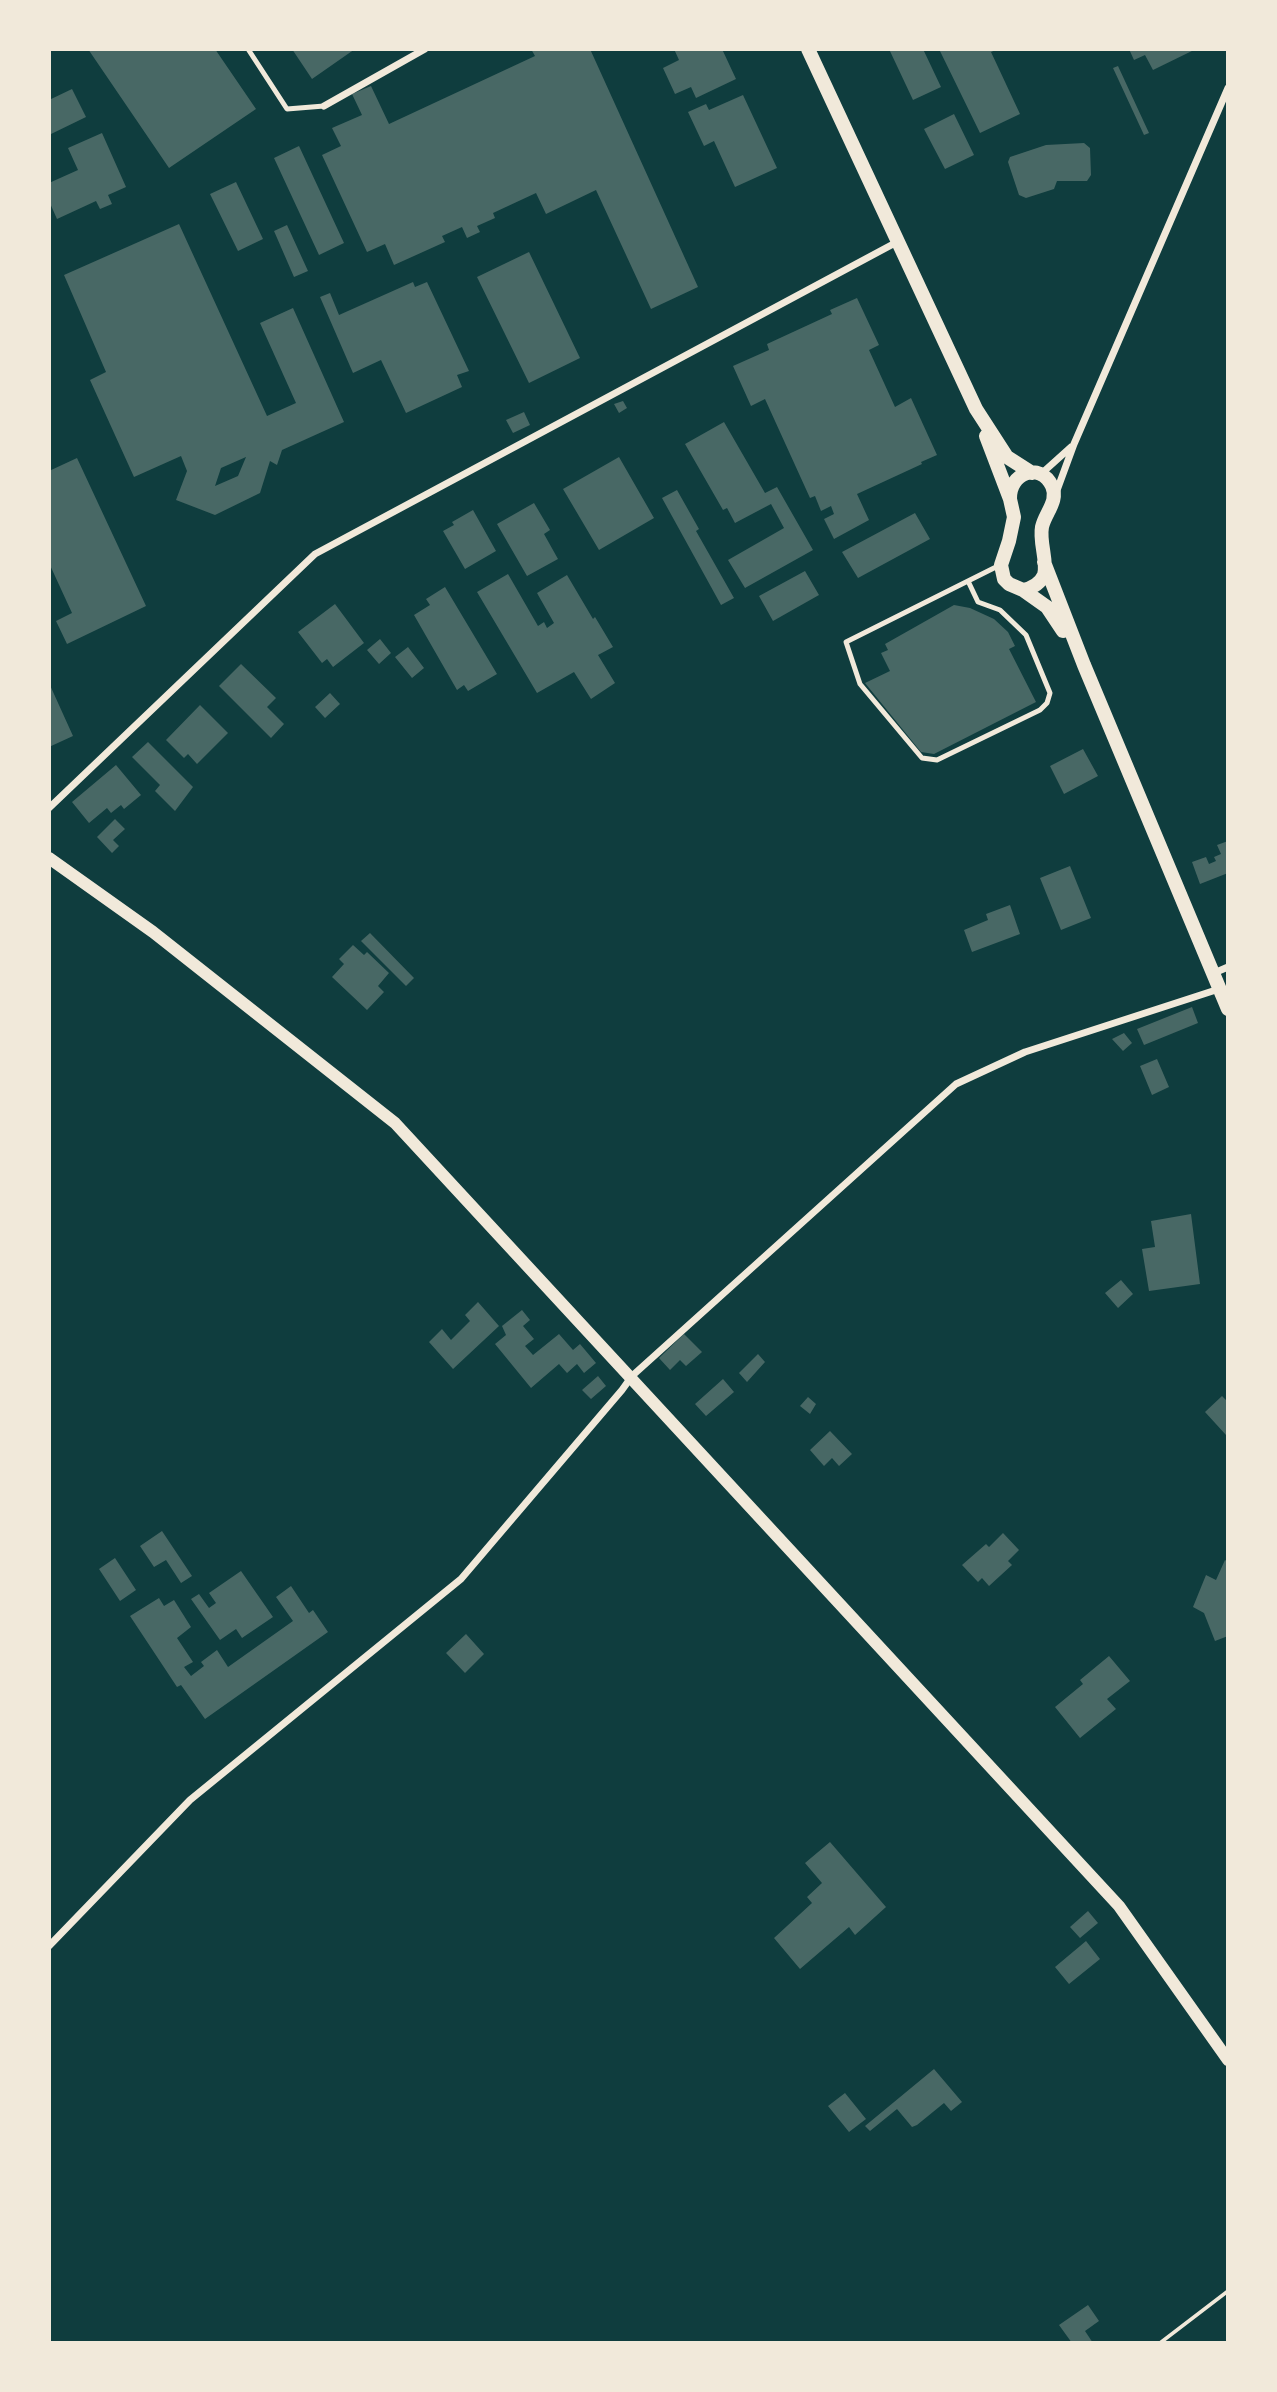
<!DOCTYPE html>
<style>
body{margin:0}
#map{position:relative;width:1277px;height:2392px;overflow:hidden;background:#0f3d3e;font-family:Rubik,sans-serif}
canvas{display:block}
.frame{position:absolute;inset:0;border:51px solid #f1e9da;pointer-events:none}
</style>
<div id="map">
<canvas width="1277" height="2392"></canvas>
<div class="frame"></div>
</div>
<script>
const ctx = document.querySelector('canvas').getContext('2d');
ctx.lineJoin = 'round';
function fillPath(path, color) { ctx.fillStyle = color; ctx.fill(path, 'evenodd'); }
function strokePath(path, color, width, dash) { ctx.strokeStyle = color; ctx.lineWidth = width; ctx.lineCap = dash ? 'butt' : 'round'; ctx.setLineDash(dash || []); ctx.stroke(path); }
fillPath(new Path2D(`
 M88 49H215L256 109 169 168Z
 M292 49H355L312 79Z
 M531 49H590L698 287 651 309 596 190 546 214 536 193 493 213 495 218 477 226 480 232 467 238 462 227 442 236 445 242 394 265 385 244 367 252 322 155 341 146 332 128 362 115 352 94 371 86 389 124 535 56Z
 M674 49H722L736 79 696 98 691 87 675 94 663 68 679 60Z
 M889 49H923L941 87 913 100Z
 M939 49H998L991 52 1020 114 980 133Z
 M1129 49H1196L1153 70 1145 55 1134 60Z
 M1118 66 1149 133 1144 135 1113 68Z
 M72 89 86 117 49 135V100Z
 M743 95 777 168 735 187 714 141 704 146 688 112 706 104 709 110Z
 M954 114 974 155 945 169 924 129Z
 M102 133 126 187 108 195 112 204 100 209 96 201 57 219 49 201V183L78 170 68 148Z
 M1084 143 1090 148 1091 175 1087 181H1057L1054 189 1026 198 1019 195 1008 162 1010 157 1046 145Z
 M299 146 344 243 319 255 274 158Z
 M236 182 263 239 238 251 210 194Z
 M179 224 267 416 296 403 260 323 293 308 344 422 282 450 277 465 270 461 260 493 215 515 176 500 187 471 181 456 134 477 90 380 106 372 64 275ZM246 457 238 476 215 486 221 468Z
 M287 225 308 271 294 277 274 231Z
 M529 252 580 358 529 383 477 277Z
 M413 282 415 287 427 282 469 371 457 375 462 387 406 413 381 360 353 373 320 297 330 293 339 315Z
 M857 298 879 345 869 350 895 407 911 398 937 455 921 462 922 464 857 494 869 520 834 539 824 519 834 514 831 506 821 511 815 496 810 498 765 399 751 406 733 366 769 350 767 344 832 314 830 310Z
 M623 401 627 408 619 413 614 404Z
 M524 412 530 425 513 433 506 420Z
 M724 422 765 493 777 487 813 550 745 588 728 560 784 528 771 504 735 523 727 508 723 510 685 444Z
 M619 457 654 518 599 550 563 489Z
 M77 458 146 606 67 644 56 621 72 613 49 563V471Z
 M677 490 699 529 696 531 734 598 721 605 662 498Z
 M534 503 550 530 544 534 558 559 527 576 497 524Z
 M473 510 496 551 465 569 443 531 454 525 452 522Z
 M915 513 930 539 858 578 842 552Z
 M805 571 819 595 773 621 759 596Z
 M508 574 538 626 544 622 547 628 554 623 537 593 567 575 593 619 595 617 613 647 598 655 615 683 591 699 574 672 537 693 477 592Z
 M445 587 497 674 468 691 464 685 457 690 414 615 430 605 426 599Z
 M335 604 364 643 333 667 327 659 322 663 298 632Z
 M954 605 970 608 994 619 1008 632 1015 646 1009 649 1036 702 934 754 921 752 865 683 890 671 881 653 888 650 885 644Z
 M380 639 391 653 379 664 367 650Z
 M408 647 424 668 412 678 395 657Z
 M241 664 276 698 267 707 284 724 271 738 219 686Z
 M49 683 73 736 49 747Z
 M330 693 340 704 325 718 315 707Z
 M200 705 228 733 197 764 188 754 184 758 166 740Z
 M148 742 193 787 175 811 155 791 160 785 132 757Z
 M1083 749 1098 776 1064 794 1050 766Z
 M116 765 141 795 124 809 121 805 111 813 107 808 89 823 72 802Z
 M115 819 125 829 113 840 119 846 112 853 97 837Z
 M1228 841V873L1200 884 1192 862 1206 857 1209 864 1216 861 1214 857 1221 854 1217 845Z
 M1070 866 1091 918 1061 930 1040 878Z
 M1010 905 1020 934 972 952 964 930 988 920 986 914Z
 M370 933 414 978 406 986 361 941Z
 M353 945 364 955 367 952 389 973 378 986 384 992 367 1010 332 977 344 964 339 959Z
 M1192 1007 1198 1023 1144 1045 1137 1029Z
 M1124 1033 1132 1043 1123 1051 1112 1039Z
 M1157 1059 1169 1087 1152 1095 1140 1066Z
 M1191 1214 1200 1284 1149 1291 1142 1249 1155 1247 1151 1221Z
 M1121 1280 1133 1294 1118 1308 1105 1293Z
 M478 1302 499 1326 453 1369 429 1342 442 1329 451 1340 470 1321 465 1315Z
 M522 1310 530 1320 523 1326 534 1339 525 1346 533 1355 559 1334 573 1350 580 1344 596 1363 584 1373 577 1364 567 1373 559 1364 531 1388 495 1344 506 1335 502 1326Z
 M684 1334 702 1352 686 1366 680 1360 670 1370 659 1358Z
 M758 1354 765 1362 747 1382 739 1373Z
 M598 1376 606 1386 591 1399 582 1390Z
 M723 1379 734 1392 706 1416 695 1404Z
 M1222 1396 1228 1402V1433L1226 1435 1205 1412Z
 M808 1397 816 1404 810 1414 800 1406Z
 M830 1431 852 1454 839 1466 832 1458 824 1466 810 1450Z
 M162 1531 192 1576 181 1583 166 1560 154 1567 140 1546Z
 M1003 1533 1019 1550 1008 1561 1012 1565 989 1586 982 1578 978 1582 962 1565 986 1544 989 1547Z
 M115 1558 136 1590 120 1601 99 1569Z
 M1225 1560 1228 1562V1636L1215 1641 1204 1613 1193 1607 1206 1575 1216 1580Z
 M241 1571 273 1617 242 1638 236 1629 220 1640 191 1599 199 1594 209 1608 216 1603 209 1593Z
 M291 1586 309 1613 313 1610 328 1632 205 1719 181 1685 177 1687 130 1616 159 1598 164 1606 174 1600 191 1627 177 1638 193 1662 184 1667 191 1676 204 1666 201 1662 217 1650 228 1667 293 1621 276 1597Z
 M466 1634 484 1654 465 1673 446 1653Z
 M1109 1656 1130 1681 1107 1699 1116 1709 1080 1738 1055 1707 1083 1684 1080 1680Z
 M830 1842 886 1907 855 1935 849 1927 800 1969 774 1938 812 1903 807 1897 822 1883 805 1863Z
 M1088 1911 1098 1923 1080 1938 1070 1927Z
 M1086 1941 1100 1959 1069 1984 1055 1967Z
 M934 2069 962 2102 951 2111 944 2103 917 2125 912 2127 897 2109 870 2131 865 2126Z
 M845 2093 866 2119 849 2132 828 2106Z
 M1088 2305 1099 2321 1085 2331 1093 2343H1072L1059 2325Z`), '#486865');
strokePath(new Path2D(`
 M1160 2343 1228 2291`), '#f1e9da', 3.5);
strokePath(new Path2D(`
 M248 49 287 109 324 106
 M968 581 978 602 1000 610 1026 635 1050 693 1047 703 1040 710 937 760 922 758 860 684 846 642 998 566`), '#f1e9da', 5);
strokePath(new Path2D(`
 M324 106 425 49
 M1041 474 1071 447
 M1056 493 1074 444 1228 88
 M49 808 315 554 897 242
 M1214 973 1228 967
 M49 1946 190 1800 461 1579 622 1390 632 1376 956 1084 1025 1052 1219 989`), '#f1e9da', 7);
strokePath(new Path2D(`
 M49 858 153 932 395 1123 1119 1906 1228 2060`), '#f1e9da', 12);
strokePath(new Path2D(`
 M808 49 976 409 1007 457 1032 473
 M986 436 1010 499 1014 517 1009 541 1001 565 1004 579 1009 584 1023 590 1047 607 1063 631
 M1010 499C1009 473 1040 461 1052 486 1059 501 1045 513 1042 527 1039 542 1048 562 1044 575 1040 584 1032 588 1023 590
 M1044 562 1084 665 1228 1009`), '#f1e9da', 14);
</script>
